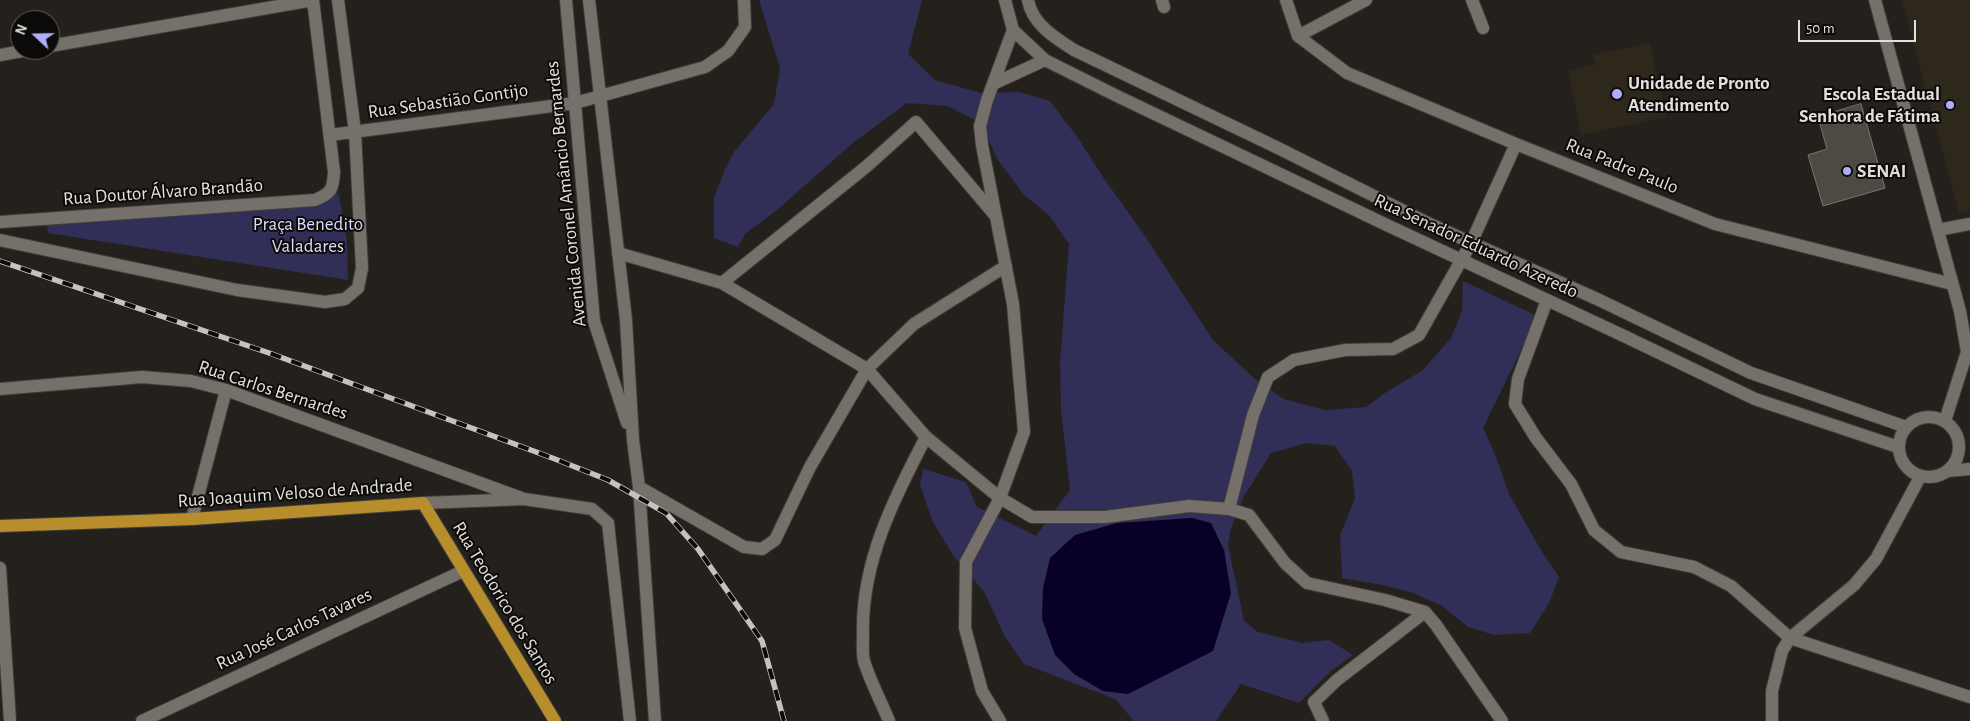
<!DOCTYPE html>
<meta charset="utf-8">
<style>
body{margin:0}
#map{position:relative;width:1970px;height:721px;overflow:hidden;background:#24211c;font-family:"Alegreya Sans",sans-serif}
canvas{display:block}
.north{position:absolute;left:10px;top:10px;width:50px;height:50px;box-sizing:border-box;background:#0c0b09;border:1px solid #62605e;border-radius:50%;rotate:291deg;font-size:14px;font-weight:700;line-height:20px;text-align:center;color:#e2e0dd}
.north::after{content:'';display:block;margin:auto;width:18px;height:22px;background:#b0aefa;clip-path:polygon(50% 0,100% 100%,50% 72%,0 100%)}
.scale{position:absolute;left:1798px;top:20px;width:118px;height:22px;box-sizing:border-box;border:2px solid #e2e0dd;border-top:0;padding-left:6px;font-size:15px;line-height:18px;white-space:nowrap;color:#e2e0dd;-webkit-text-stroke:4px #0c0b09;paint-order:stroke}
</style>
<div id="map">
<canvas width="1970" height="721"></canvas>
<div class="north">N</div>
<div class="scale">50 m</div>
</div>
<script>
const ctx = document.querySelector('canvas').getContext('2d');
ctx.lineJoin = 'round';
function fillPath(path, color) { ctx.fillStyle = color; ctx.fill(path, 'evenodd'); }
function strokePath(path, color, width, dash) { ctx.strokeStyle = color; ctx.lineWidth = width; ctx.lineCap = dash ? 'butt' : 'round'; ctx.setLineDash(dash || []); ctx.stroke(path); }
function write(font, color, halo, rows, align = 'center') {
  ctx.font = font + ' "Alegreya Sans",sans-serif'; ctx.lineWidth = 4; ctx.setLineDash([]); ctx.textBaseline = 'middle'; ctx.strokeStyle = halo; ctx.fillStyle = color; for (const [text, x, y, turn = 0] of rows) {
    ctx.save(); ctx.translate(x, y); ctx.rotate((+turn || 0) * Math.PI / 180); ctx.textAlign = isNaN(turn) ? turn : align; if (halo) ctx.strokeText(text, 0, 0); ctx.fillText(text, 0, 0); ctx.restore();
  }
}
fillPath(new Path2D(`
 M1902 0H1970V210L1959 213Z
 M1650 43 1666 117 1581 135 1568 71 1596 64 1592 55Z`), '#2d271c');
fillPath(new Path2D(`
 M759 0H922L908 54 935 80 981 93 1019 92 1050 101 1078 138 1103 177 1143 233 1213 340 1256 380 1284 399 1325 410 1366 407 1385 393 1423 370 1451 338 1462 311 1463 281 1535 315 1522 348 1483 428 1496 457 1509 494 1542 552 1559 577 1549 603 1530 633 1494 635 1468 627 1442 606 1413 593 1382 585 1342 578 1340 535 1355 498 1352 471 1335 446 1307 443 1271 453 1243 498 1231 528 1228 545 1244 621 1258 632 1302 643 1329 640 1353 655 1331 671 1299 703 1241 684 1216 721H1134L1115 699 1024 664 1004 635 985 593 954 557 933 522 920 485 923 469 966 482 977 507 1036 536 1070 490 1061 411 1060 363 1069 244 1049 215 1024 195 998 160 980 122 947 106 907 103 854 142 777 210 745 234 738 247 714 238V198L724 172 734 152 774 104 780 68Z
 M339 194 347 241 348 280 48 233 46 218Z`), '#312e57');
fillPath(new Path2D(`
 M1192 518 1211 523 1224 550 1231 593 1213 651 1128 694 1103 691 1074 674 1055 655 1042 619 1043 588 1050 558 1075 535 1117 523Z`), '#090027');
const building = new Path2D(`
 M1861 104 1885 188 1823 206 1808 155 1827 149 1818 117Z`);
fillPath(building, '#4d4943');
strokePath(building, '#79756e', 1);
const minor = new Path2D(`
 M566 0 594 321 627 423
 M589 0 626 320 633 440 639 487 655 721
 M1005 0 1013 30 1045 60 1117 96 1391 227 1624 336 1755 399 1898 447
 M1028 0C1032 24 1055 38 1074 50L1276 147 1432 225 1597 299 1751 373 1906 427
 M1162 0 1164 7
 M1286 0 1298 36
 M1472 0 1483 28
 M1875 0 1960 311 1967 352 1945 421
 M1298 36 1347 73 1516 144 1715 224 1952 284
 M1298 36 1366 0
 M50 46 313 0
 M0 55 28 50
 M993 84 1045 60
 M330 135 575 103 705 67 728 51 745 27 744 0
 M0 222 315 200C332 193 333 189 334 172L313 0
 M1938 230 1970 224
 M0 240 237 290 325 302 345 299 358 288 362 268 355 132 338 0
 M618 253 722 283 867 369 926 437 1000 498 1032 517H1105L1189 506 1229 509 1253 415 1268 377 1294 360 1345 350 1393 349 1419 335 1471 243 1516 144
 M722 283 867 166 916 122 994 214
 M1547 300 1518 379 1515 404 1536 438 1571 484 1594 530 1621 552 1694 567 1731 586 1790 638 1970 697
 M0 389 142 377 191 381 226 390 524 499
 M1899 447a30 30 0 1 1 60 0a30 30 0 1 1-60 0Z
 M1948 471 1970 469
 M639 487 744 547 762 549 775 540 810 467 867 369 914 324 1006 266
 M423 503 524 499 592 509 608 523 630 721
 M1229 509 1249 515 1285 563 1307 583 1385 600 1425 612 1436 625 1502 721
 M192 519 226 390
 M0 568 10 721
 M142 721 463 571
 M889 721C881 701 870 681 864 661 862 653 863 643 863 634 861 563 894 498 926 437
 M1000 721 982 691 965 628 966 562 1000 498 1024 432 1013 304 982 145 980 126 987 100 1013 30
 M1323 721 1314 702 1337 680 1425 612
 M1772 721V691L1782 651 1790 638 1854 585 1876 559 1920 477`);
const major = new Path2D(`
 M0 526 192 519 423 503 555 721`);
strokePath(minor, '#413e3a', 14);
strokePath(major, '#413e3a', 14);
strokePath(minor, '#75716a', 12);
strokePath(major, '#b88e2c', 12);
const rail = new Path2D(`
 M0 261 272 354 555 459 608 480 666 513 698 549 762 641 784 721`);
strokePath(rail, '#c5c2bf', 5.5);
strokePath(rail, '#0c0b09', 4, [11]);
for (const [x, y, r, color] of [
 [1617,94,6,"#b0aefa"],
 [1950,105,5,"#b0aefa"],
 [1847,171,5,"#b0aefa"]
]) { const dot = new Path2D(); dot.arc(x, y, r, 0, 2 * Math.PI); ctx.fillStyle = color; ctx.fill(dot); strokePath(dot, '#0c0b09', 2); }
write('bold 19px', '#e2e0dd', '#0c0b09', [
 ["Unidade de Pronto",1628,83],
 ["Atendimento",1628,105],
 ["Escola Estadual",1940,94,"right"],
 ["Senhora de Fátima",1940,116,"right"],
 ["SENAI",1857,171]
], 'left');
write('19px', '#e2e0dd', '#0c0b09', [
 ["Rua Sebastião Gontijo",448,101,-8],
 ["Rua Padre Paulo",1622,166,22],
 ["Rua Doutor Álvaro Brandão",163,192,-4],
 ["Avenida Coronel Amâncio Bernardes",566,194,-96],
 ["Rua Senador Eduardo Azeredo",1476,246,25],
 ["Rua Carlos Bernardes",273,390,18],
 ["Rua Joaquim Veloso de Andrade",295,493,-4],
 ["Rua Teodorico dos Santos",505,603,59],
 ["Rua José Carlos Tavares",294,629,-25]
]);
write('19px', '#dcdcfd', '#0c0b09', [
 ["Praça Benedito",308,224],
 ["Valadares",308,246]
]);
</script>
